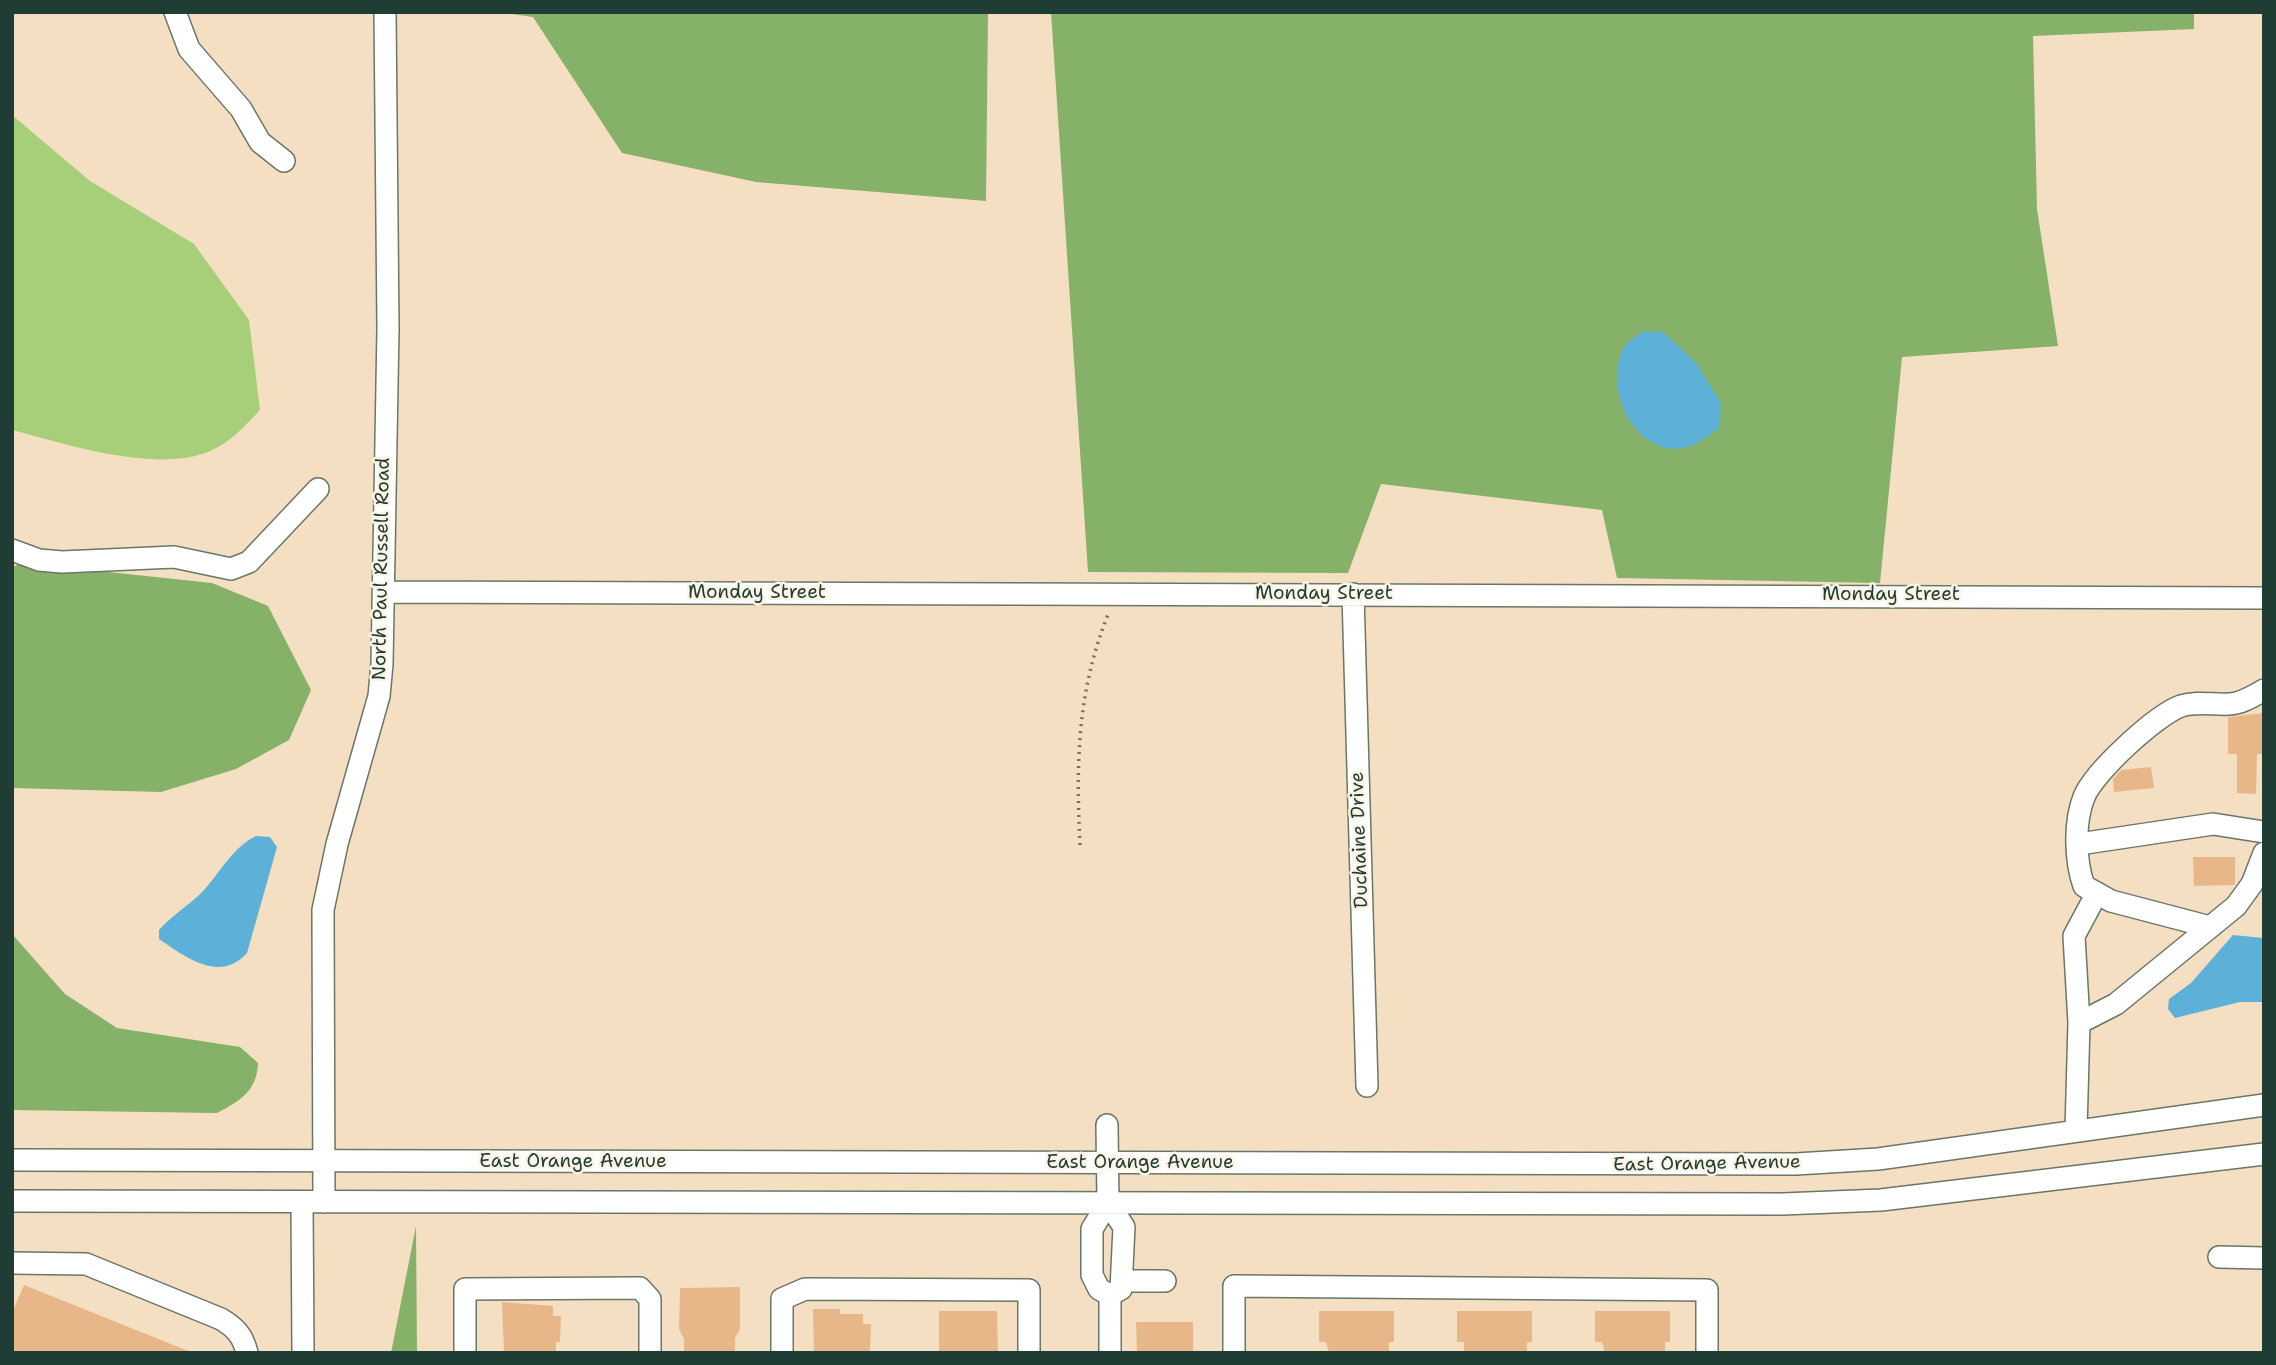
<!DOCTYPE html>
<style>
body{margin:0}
#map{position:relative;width:2276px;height:1365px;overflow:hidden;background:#f5dfc3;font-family:"Shantell Sans",sans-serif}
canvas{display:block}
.frame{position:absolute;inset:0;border:14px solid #1f3d34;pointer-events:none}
</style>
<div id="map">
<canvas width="2276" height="1365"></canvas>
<div class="frame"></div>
</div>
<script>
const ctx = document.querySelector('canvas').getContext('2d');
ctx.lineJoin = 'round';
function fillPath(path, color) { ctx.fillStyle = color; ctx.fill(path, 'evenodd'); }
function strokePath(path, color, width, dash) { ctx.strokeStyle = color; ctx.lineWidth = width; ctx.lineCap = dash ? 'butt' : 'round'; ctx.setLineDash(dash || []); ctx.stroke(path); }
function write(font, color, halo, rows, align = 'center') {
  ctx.font = font + ' "Shantell Sans",sans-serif'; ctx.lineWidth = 5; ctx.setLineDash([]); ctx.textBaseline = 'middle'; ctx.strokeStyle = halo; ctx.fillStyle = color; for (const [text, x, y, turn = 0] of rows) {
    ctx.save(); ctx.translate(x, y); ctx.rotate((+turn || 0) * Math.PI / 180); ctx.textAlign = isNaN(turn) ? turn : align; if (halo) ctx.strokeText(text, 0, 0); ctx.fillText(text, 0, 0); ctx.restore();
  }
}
fillPath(new Path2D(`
 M12 115 90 181 194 244 249 320 260 410C244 427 228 445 205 453 151 472 66 444 12 430Z`), '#a7ce79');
fillPath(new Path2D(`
 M497 12H988L986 201 756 182 622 153 533 17Z
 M1051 12H2194V29L2033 36 2037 209 2058 346 1902 357 1880 583 1617 578 1602 510 1381 484 1348 573 1088 572Z
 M23 563 212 583 268 606 311 690 289 740 236 769 161 792 12 788V567Z
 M12 934 65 994 117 1028 240 1047 258 1063C257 1091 240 1101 217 1113L12 1110Z
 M416 1226 417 1353H391Z`), '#85b169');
fillPath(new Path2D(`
 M1644 331 1663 332 1696 363 1721 403 1719 428C1707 437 1692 449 1676 449 1629 447 1605 386 1623 349 1627 341 1637 336 1644 331Z
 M256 836 270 837 277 847 247 953C220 983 187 958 159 939V930C172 915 190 905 204 890 221 871 233 847 256 836Z
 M2233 935 2264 938V1002H2240L2175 1018 2168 1009 2169 999 2191 983Z`), '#5db1d9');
fillPath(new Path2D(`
 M2264 713V754H2257L2256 794 2237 793V754H2228V717Z
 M2151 767 2154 788 2114 792 2113 779 2121 770Z
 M2193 857H2235V885L2194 886Z
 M24 1285 191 1352V1353H12V1313Z
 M740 1287V1329L735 1338V1353H684V1339L679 1329 680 1288Z
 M502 1302 553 1306V1316H561L560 1342H556V1353H504Z
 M813 1309H840V1314H863V1324H871L870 1350 866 1353H814Z
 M939 1311H997L998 1353H939Z
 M1319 1311H1394V1342H1389V1351L1385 1353H1329L1326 1342H1319Z
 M1457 1311H1532V1342H1527V1351L1524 1353H1467L1464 1351V1342H1457Z
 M1595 1311H1670V1342H1665V1351L1661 1353H1605L1602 1342H1595Z
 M1136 1322H1193V1353H1137Z`), '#e8b789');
const minor = new Path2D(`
 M175 12 189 49 241 109 260 142 284 161
 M12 550 39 560 62 562 174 557 231 569 249 562 318 489
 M384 592 2264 598
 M1353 594 1367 1086
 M2079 844 2213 824 2264 832
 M2097 893 2074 936 2079 1023 2116 1004 2236 906 2252 884 2264 853
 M2210 927 2111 901 2084 886C2075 861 2074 822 2084 797 2094 772 2156 715 2181 706 2196 701 2214 705 2229 704 2241 704 2253 696 2264 690
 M1107 1125 1108 1203 1092 1229V1275L1099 1289 1110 1295
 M2076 1130 2079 1023
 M12 1160 1796 1164 1878 1159 2264 1105
 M12 1201 1783 1204 1881 1200 2264 1154
 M302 1202 303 1353
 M324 1202 323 910 337 844 379 696 382 664 388 329 385 12
 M1108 1203 1124 1227 1121 1289 1110 1295
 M2219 1257 2264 1258
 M12 1263 86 1264 221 1319C236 1328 243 1336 247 1353
 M1123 1281H1165
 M465 1353V1289L640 1288 650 1299V1353
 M782 1353V1299L805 1289 1029 1290V1353
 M1110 1353V1295
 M1234 1353V1286L1707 1290V1353`);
strokePath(minor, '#6a7666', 24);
strokePath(new Path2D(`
 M1080 845C1076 762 1077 691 1109 612`), '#6a7666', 3.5, [2, 5]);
strokePath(minor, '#fff', 21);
write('19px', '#1f3d34', '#fcf5e5', [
 ["North Paul Russell Road",382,569,-89],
 ["Monday Street",757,593],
 ["Monday Street",1324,594],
 ["Monday Street",1891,595],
 ["Duchaine Drive",1360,840,-92],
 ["East Orange Avenue",573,1162],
 ["East Orange Avenue",1140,1163],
 ["East Orange Avenue",1707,1164,-1]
]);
</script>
